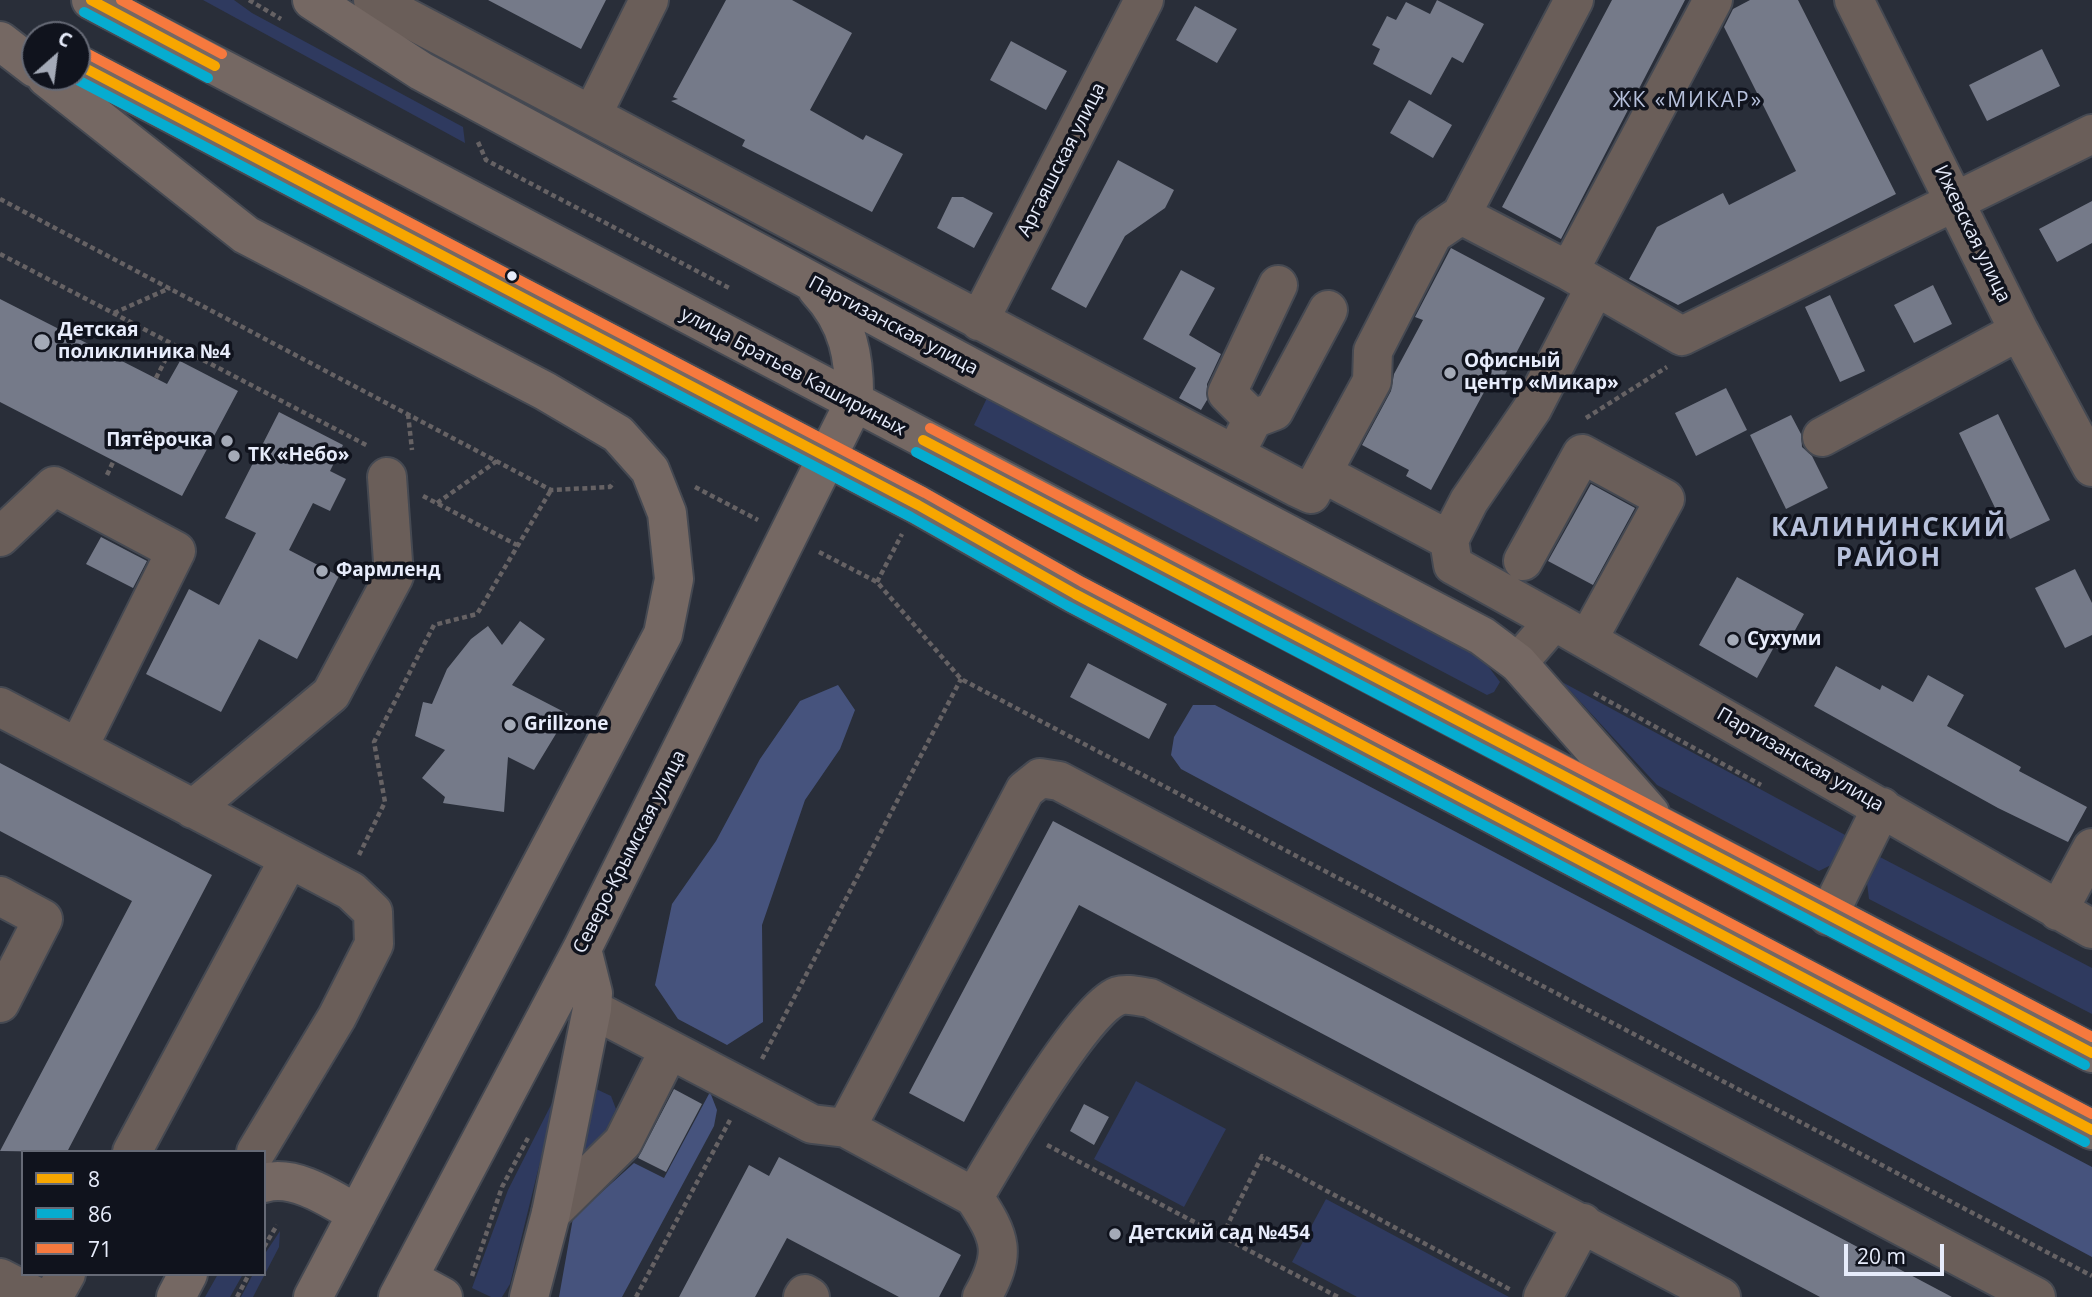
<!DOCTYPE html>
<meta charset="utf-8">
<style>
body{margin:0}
#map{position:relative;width:2092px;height:1297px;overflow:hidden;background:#292e39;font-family:"Open Sans",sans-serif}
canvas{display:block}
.legend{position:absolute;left:21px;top:1150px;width:245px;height:126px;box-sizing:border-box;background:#10131d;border:2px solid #666a76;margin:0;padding:9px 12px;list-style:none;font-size:21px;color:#e7ecfb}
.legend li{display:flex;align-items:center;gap:14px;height:35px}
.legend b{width:35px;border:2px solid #666a76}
.north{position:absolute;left:21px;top:21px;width:70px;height:70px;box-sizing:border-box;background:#10131d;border:2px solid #666a76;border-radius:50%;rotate:28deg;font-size:19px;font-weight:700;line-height:28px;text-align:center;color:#e7ecfb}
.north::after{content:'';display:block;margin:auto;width:24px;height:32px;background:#a4aab7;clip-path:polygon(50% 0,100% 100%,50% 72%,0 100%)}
.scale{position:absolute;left:1844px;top:1244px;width:100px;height:32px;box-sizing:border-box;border:4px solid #e7ecfb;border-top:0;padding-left:9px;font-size:21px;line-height:24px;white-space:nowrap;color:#e7ecfb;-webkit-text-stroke:5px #10131d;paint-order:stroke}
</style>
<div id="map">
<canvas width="2092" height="1297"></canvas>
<ul class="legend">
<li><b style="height:9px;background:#f7a600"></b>8</li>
<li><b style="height:9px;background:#06acd0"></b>86</li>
<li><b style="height:9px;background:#f6793e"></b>71</li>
</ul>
<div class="north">С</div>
<div class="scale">20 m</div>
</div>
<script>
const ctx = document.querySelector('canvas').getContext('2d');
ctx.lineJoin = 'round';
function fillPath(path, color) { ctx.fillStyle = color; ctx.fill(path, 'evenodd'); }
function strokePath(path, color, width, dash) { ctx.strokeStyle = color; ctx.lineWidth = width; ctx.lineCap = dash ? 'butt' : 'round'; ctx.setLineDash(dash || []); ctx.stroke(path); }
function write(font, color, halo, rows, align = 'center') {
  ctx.font = font + ' "Open Sans",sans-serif'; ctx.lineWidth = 7; ctx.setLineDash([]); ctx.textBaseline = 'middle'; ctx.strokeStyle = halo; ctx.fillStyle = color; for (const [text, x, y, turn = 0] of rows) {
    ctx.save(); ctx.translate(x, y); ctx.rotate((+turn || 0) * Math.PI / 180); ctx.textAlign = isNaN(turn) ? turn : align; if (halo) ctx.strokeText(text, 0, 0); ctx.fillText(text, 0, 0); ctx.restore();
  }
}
fillPath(new Path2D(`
 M203 0H234L252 13 463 127 465 143Z
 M987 398 1467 648 1485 662 1500 682 1494 692 1487 695 974 425Z
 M1562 682 1847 836 1835 863 1819 871 1657 785Z
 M1878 856 2092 968V1014L1869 899 1867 883Z
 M1136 1081 1226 1129 1184 1207 1094 1159Z
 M594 1088 611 1096 616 1109 593 1156 578 1166Z
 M557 1093 510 1284 502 1297H491L472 1288 508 1190Z
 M1326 1199 1509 1297H1357L1292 1262Z
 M280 1231 279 1247 253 1297H241L253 1274H264V1255Z
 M218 1274H243L230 1297H205Z`), '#2f3a5f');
fillPath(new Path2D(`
 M838 685 855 710 840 749 805 800 762 925 763 1022 727 1045 678 1019 655 985 672 904 716 841 760 759 800 701Z
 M1193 705H1215L2092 1167V1257L1181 769 1171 755 1174 737Z
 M710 1092 717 1110 714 1126 622 1297H559L573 1218 634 1163 664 1178Z`), '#46537d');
fillPath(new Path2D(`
 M488 0H606L581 49Z
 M726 0H792L852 33 810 110 863 140 866 135 903 154 872 212 742 146 745 140 671 101 678 99 673 97Z
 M1437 0 1484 24 1463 63 1452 57 1431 95 1373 64 1380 49 1372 45 1387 16 1396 20 1406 2 1430 14Z
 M1612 0H1685L1561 239 1502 207Z
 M1750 0H1798L1896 194 1678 305 1629 279 1657 227 1723 193 1729 205 1796 171 1724 27 1733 9Z
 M1195 6 1237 29 1217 63 1176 40Z
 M1011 41 1067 71 1046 110 990 80Z
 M2042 49 2060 86 1987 121 1969 85Z
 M1409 100 1452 125 1433 158 1390 133Z
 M1118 160 1174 190 1165 208 1125 236 1086 308 1051 289Z
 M952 197H963L993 213 974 248 937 228Z
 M2092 201V243L2057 262 2039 229Z
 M1451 248 1545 298 1498 388 1489 383 1431 490 1406 476 1409 470 1362 445 1391 391 1394 374 1423 320 1415 317Z
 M1181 270 1215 288 1189 335 1221 354 1207 384V400L1201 410 1179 398 1196 368 1143 339Z
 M1933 285 1952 324 1914 343 1894 305Z
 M1830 295 1865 371 1840 382 1805 307Z
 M0 299 167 384 180 361 238 391 182 496 0 402Z
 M1726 388 1747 430 1696 456 1675 413Z
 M279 412 343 445 330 471 346 479 330 511 313 503 289 550 339 576 297 659 259 639 221 712 146 674 189 589 219 605 256 533 225 518Z
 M1998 414 2050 520 2010 539 1959 433Z
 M1791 415 1801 434 1802 447 1812 456 1828 488 1786 509 1750 435Z
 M1591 484 1635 508 1593 585 1548 561Z
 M101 537 147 561 133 588 86 564Z
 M2075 569 2092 603V635L2065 648 2035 588Z
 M1737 577 1804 614 1783 652 1774 647 1757 678 1699 645Z
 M520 621 545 639 512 685 568 714 534 770 508 757 504 812 443 803 445 797 422 778 445 750 415 736 423 702 432 704 447 669 471 639 488 626 502 645Z
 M1088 663 1167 704 1149 739 1070 697Z
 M1836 666 1880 690 1882 685 1913 702 1928 675 1964 695 1947 726 2021 767 2019 771 2087 807 2068 842 1998 808 1814 706Z
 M0 763 212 875 67 1152 0 1151 132 901 0 831Z
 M1053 821 1261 931 1952 1297H1820L1079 905 964 1122 909 1093Z
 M674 1089 702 1104 666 1172 638 1158Z
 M1084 1104 1109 1117 1094 1145 1070 1131Z
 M779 1157 961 1255 939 1297H899L787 1238 755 1297H679L749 1165 769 1176Z`), '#757a89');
const minor = new Path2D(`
 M373 0 1296 487 1311 494 1322 473
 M1574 0 1461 215 1569 271 1682 336 2092 134
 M1854 0 2019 331 2092 467
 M593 113 649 0
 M1569 271 1713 0
 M979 321 1144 0
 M1253 419 1227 393 1278 285
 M1822 437 2019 331
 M1235 454 1253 419 1274 411 1328 310
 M0 537 54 486 176 551 78 748
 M1449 540 1322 473 1372 381 1373 351 1433 234 1461 215
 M1523 561 1582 454 1665 499 1588 639
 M1554 621 1453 565 1449 540 1469 501 1532 409 1595 287
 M1518 663 1554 621 2092 929
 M0 707 351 891 373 912 374 944 337 1017 256 1152
 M193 809 331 694 394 576 387 477
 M0 896 43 919 0 1003
 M2058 911 2092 848
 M1828 916 1882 807
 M592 1009 812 1124 846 1128 974 1197
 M846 1128 1025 790 1040 778 1059 781 2036 1297
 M132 1152 289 859
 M551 1213 623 1142 669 1050
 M0 1278 37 1297
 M53 1297 66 1274
 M803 1297 805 1294 810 1297
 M982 1297C1007 1253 1001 1238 974 1197 997 1158 1083 1009 1118 996 1127 993 1141 997 1150 998L1721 1297
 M1543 1297 1583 1223`);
const major = new Path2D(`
 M91 0 2092 1053
 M312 0 421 71 985 375 1482 636 1518 663 1650 813
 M0 41 35 68
 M77 64 918 505 1075 594 2092 1130
 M46 77 246 235 545 391 618 434 650 470 667 513 674 579 663 634 313 1297
 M264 1183C295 1174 331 1199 357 1214
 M408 1278 443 1297
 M176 1297 188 1274
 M398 1297 582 949 854 403C855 358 849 323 817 289
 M529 1297 551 1213 592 1009 593 993 582 949`);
strokePath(minor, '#454952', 42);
strokePath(major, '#454952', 42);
strokePath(new Path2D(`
 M249 0 281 19
 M478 142 486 160 731 289
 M0 199 551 490 610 487 614 482
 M0 254 368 446
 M114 313 170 288
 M156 378 173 345
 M408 414 412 450
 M1586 418 1667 367
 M107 475 114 460
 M695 487 758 520
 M423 496 517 545
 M437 503 497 461
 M819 552 877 582 961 679 2092 1276
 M877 582 902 534
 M1594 693 1761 785
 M359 855 385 802 374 742 434 625 477 614 551 490
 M762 1059 961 679
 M1047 1145 1338 1297
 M1222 1236 1262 1156 1511 1290
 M264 1247 277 1225
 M472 1276 502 1187 528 1138
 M237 1297 249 1274
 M636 1297 730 1120`), '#666264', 4.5, [5, 3.5]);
strokePath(minor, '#6a5e59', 38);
strokePath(major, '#756863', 38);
strokePath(new Path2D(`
 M91 0 215 66
 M77 64 918 505 1075 594 2092 1130
 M923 440 2092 1053`), '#f7a600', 10);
strokePath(new Path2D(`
 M84 12 208 78
 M72 77 911 517 1068 606 2085 1142
 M916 452 2085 1065`), '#06acd0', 10);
strokePath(new Path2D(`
 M121 0 222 54
 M84 52 925 493 1082 582 2092 1114
 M930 428 2092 1037`), '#f6793e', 10);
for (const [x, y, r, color] of [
 [512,276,6,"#e7ecfb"],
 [42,342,9,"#a4aab7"],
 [1450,373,7,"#a4aab7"],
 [227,441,7,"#a4aab7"],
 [234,456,7,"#a4aab7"],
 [322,571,7,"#a4aab7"],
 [1733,640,7,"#a4aab7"],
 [510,725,7,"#a4aab7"],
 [1115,1234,7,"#a4aab7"]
]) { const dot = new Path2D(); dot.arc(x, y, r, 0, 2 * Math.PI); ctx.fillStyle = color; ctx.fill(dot); strokePath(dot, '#10131d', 2.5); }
write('19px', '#e7ecfb', '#10131d', [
 ["Аргаяшская улица",1062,160,-63],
 ["Ижевская улица",1972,234,64],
 ["Партизанская улица",893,326,28],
 ["улица Братьев Кашириных",793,372,28],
 ["Партизанская улица",1800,760,30],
 ["Северо-Крымская улица",630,852,-63]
]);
write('bold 19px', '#e7ecfb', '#10131d', [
 ["Детская",58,331],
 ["поликлиника №4",58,353],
 ["Офисный",1464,362],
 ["центр «Микар»",1464,384],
 ["Пятёрочка",213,441,"right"],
 ["ТК «Небо»",248,456],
 ["Фармленд",336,571],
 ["Сухуми",1747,640],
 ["Grillzone",524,725],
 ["Детский сад №454",1129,1234]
], 'left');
ctx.letterSpacing = '2px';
write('21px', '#b6c0db', '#10131d', [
 ["ЖК «МИКАР»",1688,101]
]);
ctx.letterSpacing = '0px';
ctx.letterSpacing = '2px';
write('bold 26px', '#b6c0db', '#10131d', [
 ["КАЛИНИНСКИЙ",1889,529],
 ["РАЙОН",1889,559]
]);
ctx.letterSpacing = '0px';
</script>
